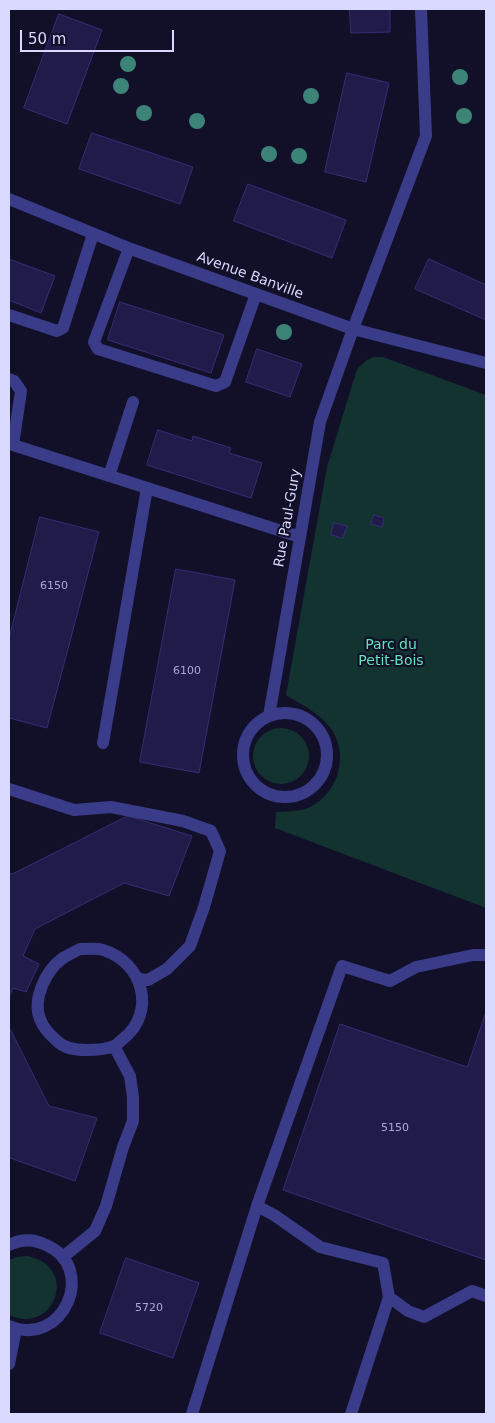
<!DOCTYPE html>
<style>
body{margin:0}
#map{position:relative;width:495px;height:1423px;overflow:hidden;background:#121029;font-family:"DejaVu Sans",sans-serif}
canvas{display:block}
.frame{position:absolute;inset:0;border:10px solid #d9d8ff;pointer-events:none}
.scale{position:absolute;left:20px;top:30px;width:154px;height:22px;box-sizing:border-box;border:2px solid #d9d8ff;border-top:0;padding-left:6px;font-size:15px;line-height:18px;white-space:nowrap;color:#d9d8ff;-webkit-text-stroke:4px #121029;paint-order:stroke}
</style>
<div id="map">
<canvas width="495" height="1423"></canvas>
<div class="frame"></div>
<div class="scale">50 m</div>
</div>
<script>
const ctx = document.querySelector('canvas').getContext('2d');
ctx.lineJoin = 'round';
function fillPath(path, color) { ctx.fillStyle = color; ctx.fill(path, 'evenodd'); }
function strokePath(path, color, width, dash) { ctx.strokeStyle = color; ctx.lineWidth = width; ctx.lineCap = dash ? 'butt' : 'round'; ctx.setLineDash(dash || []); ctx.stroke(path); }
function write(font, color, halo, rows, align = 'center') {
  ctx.font = font + ' "DejaVu Sans",sans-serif'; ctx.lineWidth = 4.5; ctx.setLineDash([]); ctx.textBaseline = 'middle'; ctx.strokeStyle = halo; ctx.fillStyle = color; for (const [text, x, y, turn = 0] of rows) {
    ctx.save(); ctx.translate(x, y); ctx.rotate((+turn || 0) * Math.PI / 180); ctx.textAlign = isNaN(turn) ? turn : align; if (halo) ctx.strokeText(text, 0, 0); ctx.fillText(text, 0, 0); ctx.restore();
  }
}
fillPath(new Path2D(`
 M374 357H383L486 395V908L275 828 276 812C289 811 303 812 314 805 339 789 348 756 332 730 321 714 302 705 286 695L327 467 357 369 367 360Z
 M253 756a28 28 0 1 1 56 0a28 28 0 1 1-56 0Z
 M27 1256C80 1266 55 1336 9 1315V1260L17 1257Z`), '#123330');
const building = new Path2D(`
 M350 9H390V32L351 33Z
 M59 14 102 30 67 124 24 108Z
 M347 73 389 83 366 182 325 172Z
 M92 133 193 167 180 204 79 169Z
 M248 184 346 220 332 258 234 221Z
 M9 259 55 276 41 313 9 300Z
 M429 259 486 285V320L415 289Z
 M120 302 224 335 211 373 108 340Z
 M257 349 302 364 290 397 246 382Z
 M158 430 192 441 193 436 231 448 229 453 262 463 251 498 147 465Z
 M374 515 384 518 382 527 371 524Z
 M40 517 99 532 47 728 9 718V639Z
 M334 523 347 526 343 538 331 535Z
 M176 569 235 580 199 773 140 762Z
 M128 816 192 836 169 896 124 883 35 929 23 956 39 964 26 992 13 988 9 998V873L12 874Z
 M486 1012V1260L283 1190 340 1024 467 1067Z
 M9 1027 49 1106 97 1118 75 1181 10 1158 9 1155Z
 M126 1258 199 1283 173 1358 100 1333Z`);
fillPath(building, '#211b4a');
strokePath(building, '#362d77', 1);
strokePath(new Path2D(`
 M9 199 131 249 353 329 486 363
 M129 248 94 342 98 349 216 386 225 382 256 294
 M9 315 57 331 63 328 93 234
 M9 379 14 381 21 391 13 445 300 537
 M109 476 133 402
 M243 755a42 42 0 1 1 84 0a42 42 0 1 1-84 0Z
 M269 716 320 422 353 329 426 136 421 9
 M103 743 147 488
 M9 789 74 810 111 807 183 821 211 831 220 851 204 907 190 946 167 969 148 980 139 979
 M80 949C87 949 96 948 103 950 143 962 157 1012 123 1039 120 1041 117 1045 114 1046 107 1049 95 1050 87 1050 76 1050 64 1049 56 1040 49 1034 43 1027 40 1019 32 999 46 970 63 958 68 955 74 952 80 949Z
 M257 1206 342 966 390 981 416 967 473 955H486
 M9 1245C21 1239 34 1239 46 1245 98 1267 64 1349 9 1326
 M63 1257 95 1231 106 1206 123 1147 133 1121V1097L130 1076 114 1046
 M9 1364 16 1329
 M192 1414 257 1206 274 1215 320 1247 383 1263 389 1297 408 1311 424 1317 472 1291 486 1296
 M351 1414 389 1297`), '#3a3c89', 12);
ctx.fillStyle = '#3d8478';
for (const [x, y] of [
 [128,64],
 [460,77],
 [121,86],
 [311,96],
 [144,113],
 [464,116],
 [197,121],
 [269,154],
 [299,156],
 [284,332]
]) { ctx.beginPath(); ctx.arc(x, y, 8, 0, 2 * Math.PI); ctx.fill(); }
write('11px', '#aba9d2', null, [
 ["6150",54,586],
 ["6100",187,671],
 ["5150",395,1128],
 ["5720",149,1308]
]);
write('14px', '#d9d8ff', '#121029', [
 ["Avenue Banville",250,276,20],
 ["Rue Paul-Gury",288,518,-80]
]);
write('14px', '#60e3b9', '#121029', [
 ["Parc du",391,645],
 ["Petit-Bois",391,661]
]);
</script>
